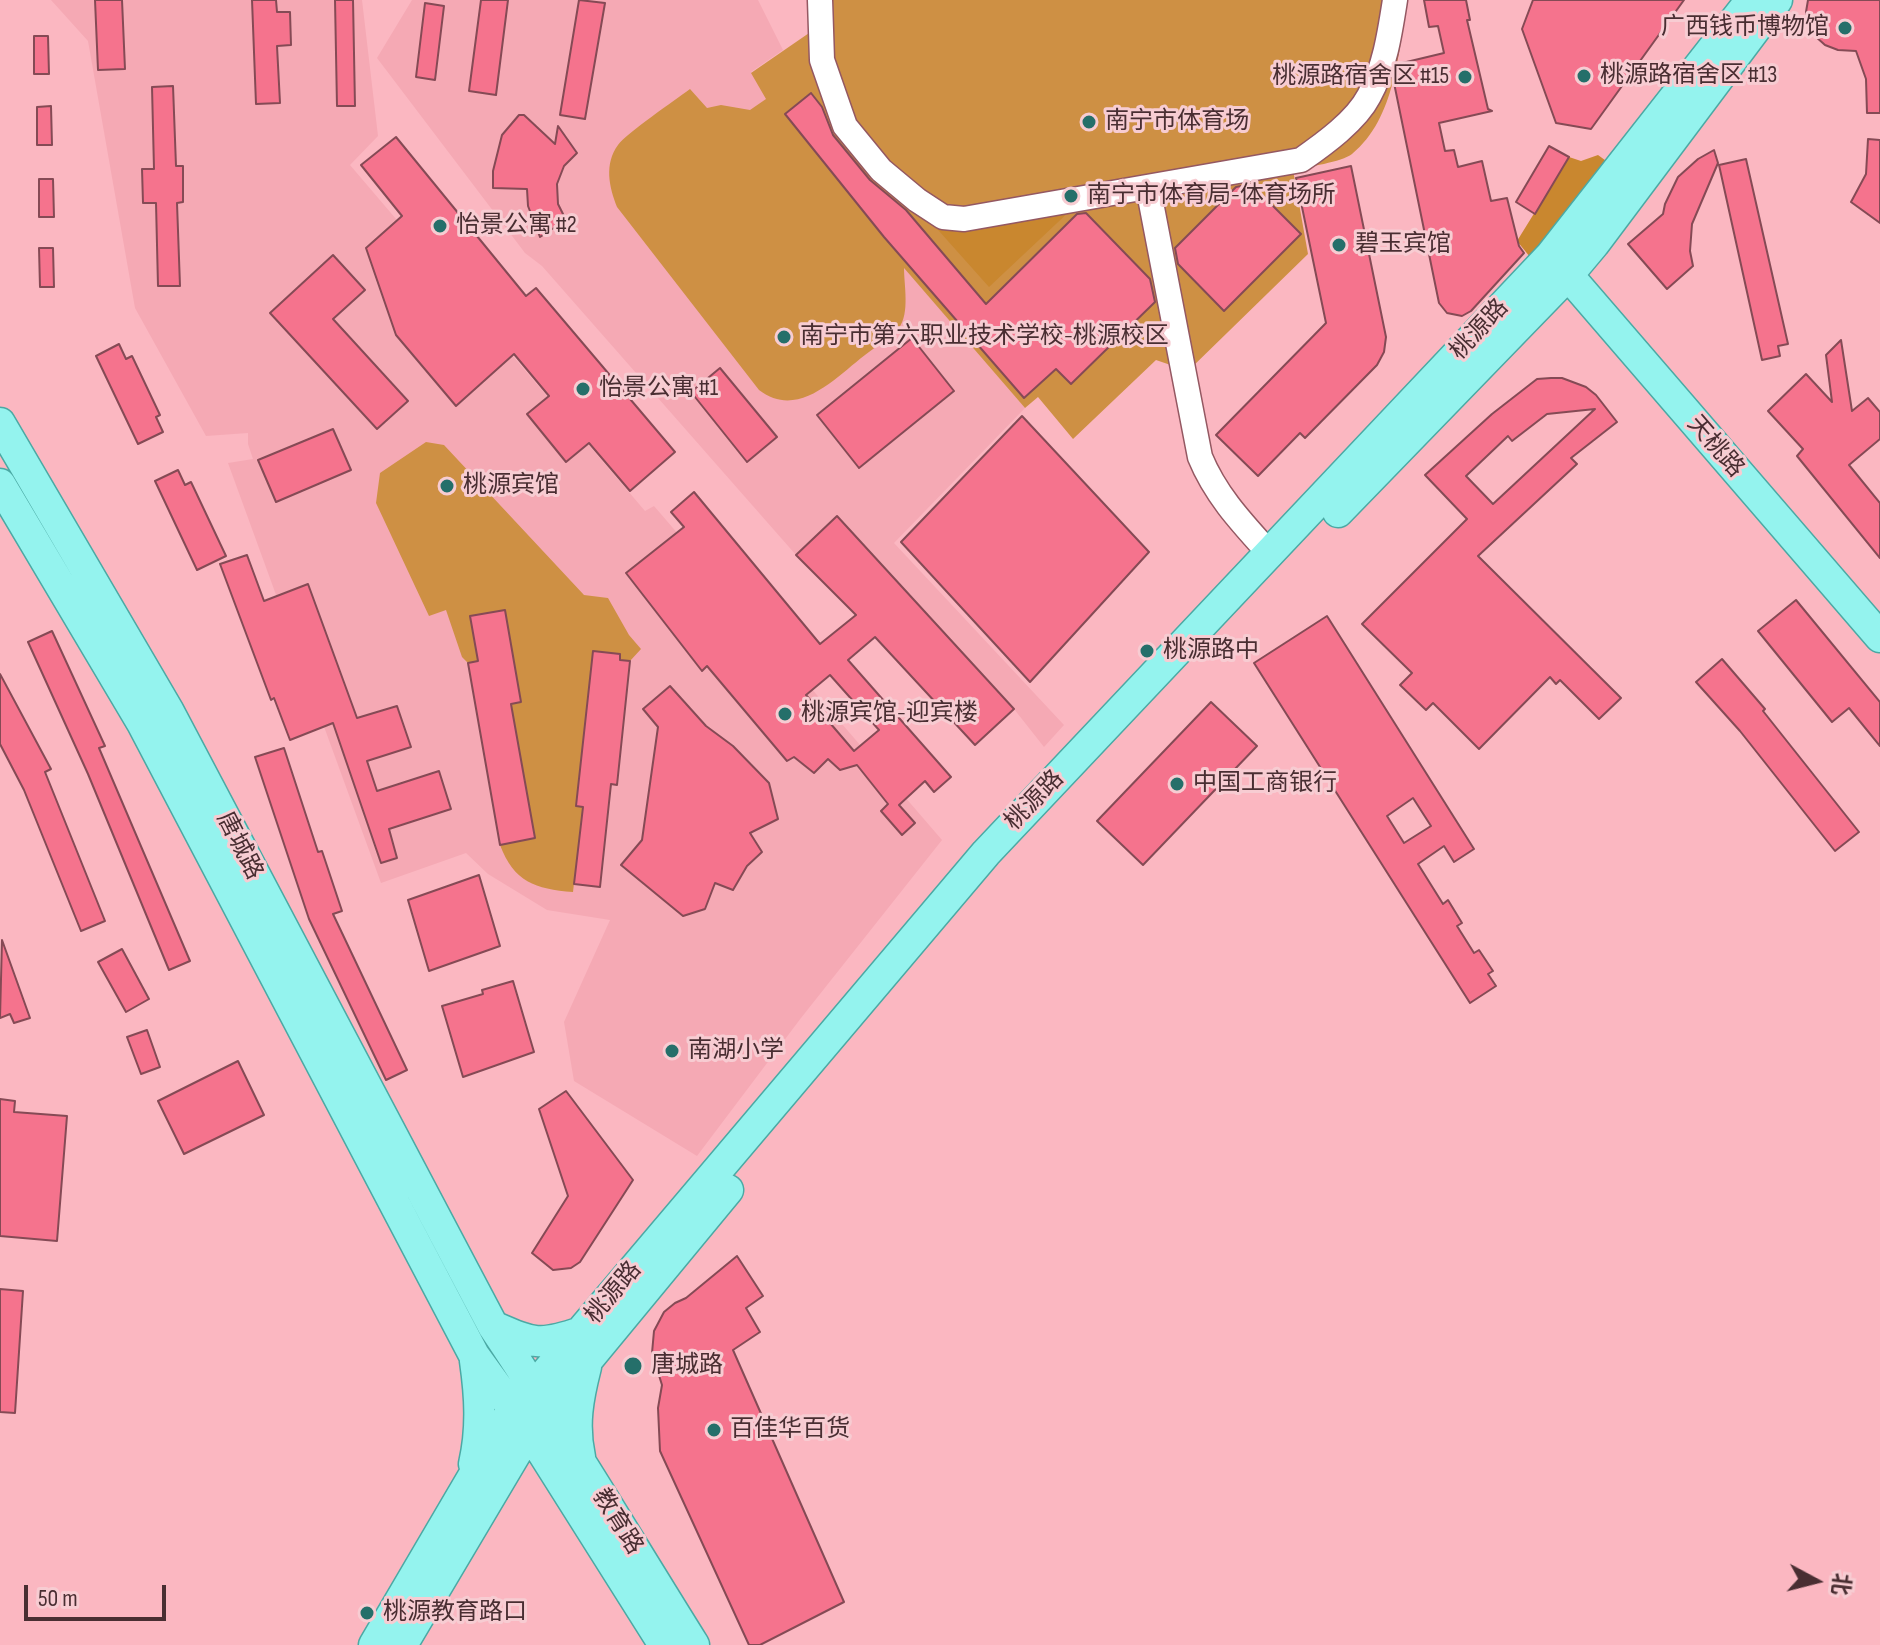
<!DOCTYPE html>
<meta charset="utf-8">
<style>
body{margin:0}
#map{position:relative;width:1880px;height:1645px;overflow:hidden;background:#fbb7c1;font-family:"Sofia Sans Condensed","Noto Sans SC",sans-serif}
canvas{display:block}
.north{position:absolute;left:1776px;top:1541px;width:80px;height:80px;-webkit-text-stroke:6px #f7ccd2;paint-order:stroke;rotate:97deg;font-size:22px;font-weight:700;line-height:32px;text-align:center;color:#492e32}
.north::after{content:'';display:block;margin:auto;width:28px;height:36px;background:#492e32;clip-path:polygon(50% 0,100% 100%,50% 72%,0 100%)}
.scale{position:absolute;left:24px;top:1585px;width:142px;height:36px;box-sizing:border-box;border:4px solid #492e32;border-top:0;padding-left:10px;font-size:24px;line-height:28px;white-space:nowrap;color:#492e32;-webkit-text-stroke:6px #f7ccd2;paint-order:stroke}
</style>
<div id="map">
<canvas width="1880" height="1645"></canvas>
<div class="north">北</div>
<div class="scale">50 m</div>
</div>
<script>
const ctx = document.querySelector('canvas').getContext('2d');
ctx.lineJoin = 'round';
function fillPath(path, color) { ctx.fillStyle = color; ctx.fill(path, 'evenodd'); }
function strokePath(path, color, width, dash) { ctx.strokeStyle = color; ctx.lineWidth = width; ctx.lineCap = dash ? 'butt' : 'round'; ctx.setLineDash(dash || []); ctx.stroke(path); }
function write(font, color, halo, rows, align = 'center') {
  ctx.font = font + ' "Sofia Sans Condensed","Noto Sans SC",sans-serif'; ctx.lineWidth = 6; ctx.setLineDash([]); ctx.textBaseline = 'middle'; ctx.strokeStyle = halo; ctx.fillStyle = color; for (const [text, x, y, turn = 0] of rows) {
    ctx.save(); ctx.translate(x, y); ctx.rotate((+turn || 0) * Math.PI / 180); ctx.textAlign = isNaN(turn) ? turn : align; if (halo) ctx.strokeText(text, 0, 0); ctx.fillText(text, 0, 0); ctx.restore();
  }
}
fillPath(new Path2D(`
 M51 0H362L378 136 350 165 645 511 654 506 942 840 801 1018 697 1156 574 1081 564 1022 610 920 547 910 488 874 466 853 381 883 228 463 253 459 248 444V433L206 436 135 308 88 41Z
 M412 0H758L783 50 751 72 865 222 1025 408 894 543 1064 725 1044 747 1014 709 837 517 796 555 542 266 525 253 377 58Z`), '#f5a9b4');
fillPath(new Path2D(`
 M813 0H1408C1398 51 1396 118 1352 154 1342 162 1307 167 1293 170L1308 254 1188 371 1156 360 1073 439 1038 397 1025 408 904 268C904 285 910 313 899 328 891 338 875 347 865 355 835 378 798 420 759 390L617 207C609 187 604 164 618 145 628 132 674 101 690 89L707 108 721 105 750 110 766 99 751 73 812 31Z
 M426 442 444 445 584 595 608 598 629 635 641 649 630 661 620 660V654L593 651 576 806 583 807 573 892C535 889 514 882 500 845L534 838 511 704 521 702 505 610 470 616 478 661 468 663 462 657 446 610 429 616 376 503 380 473Z`), '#ce9044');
fillPath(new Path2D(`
 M1598 155 1609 163 1530 257 1517 241 1569 157 1581 161Z
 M1073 208 989 287 931 222Z`), '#c9872f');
const building = new Path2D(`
 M95 0H122L125 69 98 70Z
 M252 0H276L277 12H290L291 45 277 46 280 103 256 104Z
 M335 0H353L355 106H337Z
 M481 0H508L496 95 469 91Z
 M579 0 605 3 585 119 560 115Z
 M1424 0H1466L1470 20H1467L1488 109 1492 111 1439 123 1445 151 1454 150 1458 167 1482 161 1491 201 1507 198 1519 246 1524 253 1471 311 1462 316 1447 313 1439 303 1393 78 1398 64 1444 53 1438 26 1429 27Z
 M1533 0H1684L1591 129 1556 123 1522 29Z
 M1808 0H1880V113H1867L1866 79 1856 51 1838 50 1825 45 1815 36 1808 25 1806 12Z
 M425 3 444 6 435 80 416 77Z
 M34 36H48L49 74H34Z
 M173 86 176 166H183V202L177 203 180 286H158L156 203H143L142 169H154L152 87Z
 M811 93 822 107 833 135 870 180 906 210 986 304 1077 214 1086 213 1150 279 1155 302 1071 384 1056 369 1024 398 884 237 785 114Z
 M51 106 52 145H37V107Z
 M519 115H524L555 144 558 126 577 153 564 166 557 184 558 204 566 220 540 237 528 206 527 189 493 188V171L502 135Z
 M396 137 526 296 536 288 675 452 630 491 589 443 566 462 527 414 549 396 514 354 456 406 396 335 366 248 402 216 361 165Z
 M1868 139 1880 140V223L1851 202 1866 174Z
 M1549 146 1569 157 1535 214 1516 202Z
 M1714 150 1718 163 1692 224 1690 251 1693 266 1667 289 1628 244 1663 214 1665 204 1678 177 1698 159Z
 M1746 159 1788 344 1778 346 1780 356 1762 360 1719 165Z
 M1351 166 1386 337 1384 352 1377 365 1305 438 1300 433 1258 476 1216 435 1326 323 1296 178Z
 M39 179H53L54 217H39Z
 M1251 184 1301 234 1224 311 1178 264 1175 248 1236 187Z
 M39 248H53L54 287H40Z
 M333 255 365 290 333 319 408 401 377 429 270 313Z
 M912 338 954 391 859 468 817 415Z
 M1841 340 1852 411 1868 398 1880 412V439L1849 465 1880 503V558L1797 456 1803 449 1768 411 1806 374 1832 402 1826 355Z
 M119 344 126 359 132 356 160 415 156 417 163 432 138 444 96 356Z
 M720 368 777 437 747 462 691 392Z
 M1551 378H1562L1586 387 1596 395 1617 422 1571 458 1577 464 1478 556 1621 698 1599 719 1560 680 1556 684 1550 677 1479 749 1433 703 1426 710 1400 685 1412 673 1362 624 1467 519 1425 475 1492 414 1537 379ZM1595 409 1493 504 1466 476 1508 436 1512 441 1547 414Z
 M1022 416 1149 552 1030 682 901 542Z
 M333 429 351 470 276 502 258 460Z
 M178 470 185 485 191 482 226 556 197 570 155 481Z
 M694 492 820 644 856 615 796 555 837 516 1014 709 975 745 875 637 848 660 951 777 934 792 925 781 899 805 915 823 902 835 881 811 888 804 857 765 840 770 828 759 814 773 794 757 787 761 707 666 702 671 626 573 684 527 671 512ZM830 675 879 730 854 751 806 695Z
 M247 555 264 601 308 584 357 718 397 706 411 747 367 761 377 791 439 771 451 809 389 829 397 858 381 863 333 723 290 740 274 698 271 700 220 564Z
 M1796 600 1880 702V746L1849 708 1832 722 1758 631Z
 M505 610 521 702 511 704 535 838 500 845 468 663 478 661 470 616Z
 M1327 616 1474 849 1454 862 1444 846 1418 864 1443 904 1448 900 1462 923 1457 926 1474 953 1479 950 1493 971 1488 974 1496 986 1470 1003 1254 663ZM1413 798 1431 826 1404 843 1387 816Z
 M52 631 105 746 99 748 190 961 169 970 88 774 28 642Z
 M593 651 620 654V660L630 661 617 785 611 784 600 887 574 884 583 807 576 806Z
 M1722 659 1765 709 1763 711 1859 832 1835 851 1740 731 1696 682Z
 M0 674 51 769 45 772 105 921 81 931 24 790 0 744Z
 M670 686 706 726 733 746 769 783 778 819 750 833 762 852 747 866 733 890 715 883 705 909 683 916 621 865 642 840 658 727 643 709Z
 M1211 702 1257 746 1143 865 1097 821Z
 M284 748 318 852 322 851 342 911 333 914 407 1070 386 1080 309 919 255 757Z
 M479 875 500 946 429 971 408 900Z
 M2 940 30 1018 14 1023 10 1014 0 1018Z
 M122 949 149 999 126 1012 98 962Z
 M513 981 534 1052 463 1077 442 1006 483 994 482 990Z
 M147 1030 160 1067 141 1074 127 1037Z
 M238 1061 264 1115 184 1154 158 1101Z
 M566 1091 633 1180 580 1262 571 1268 553 1270 532 1253 568 1196 539 1109Z
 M0 1099 15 1101 14 1112 67 1116 57 1241 0 1236Z
 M737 1256 763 1296 746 1308 760 1332 733 1350 844 1602 760 1645H749L660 1451 658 1408 662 1385 652 1353 654 1331 664 1312 675 1303 686 1298Z
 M0 1289 23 1291 15 1413 0 1412Z`);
fillPath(building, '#f5738d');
strokePath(building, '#854a55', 2);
const minor = new Path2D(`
 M820 0 822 60 845 126 881 170 917 200 943 217 964 219 1301 160C1324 144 1356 121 1369 96 1385 67 1390 32 1395 0
 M1148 187 1200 457C1216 496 1243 524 1271 555`);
const major = new Path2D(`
 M1555 260 1880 637
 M0 423 168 710 493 1326C563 1430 627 1538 694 1645
 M0 484 142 723 474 1355 529 1431 664 1645
 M1338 512 1568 275 1594 244 1777 0
 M493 1326C532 1343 539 1347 581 1332
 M580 1457C573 1425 578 1398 586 1367
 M474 1464C482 1429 480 1396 475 1361
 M374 1645 512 1410 534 1387 986 853 1551 255 1751 0
 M402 1645 529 1431 728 1190`);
strokePath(minor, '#945862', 27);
strokePath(major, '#4ba9a4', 33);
strokePath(minor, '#fff', 24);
strokePath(major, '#94f3ee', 30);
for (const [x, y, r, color] of [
 [1845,28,8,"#256f6a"],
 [1584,76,8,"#256f6a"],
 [1465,77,8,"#256f6a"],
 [1089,122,8,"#256f6a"],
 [1071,196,8,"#256f6a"],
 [440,226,8,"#256f6a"],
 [1339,245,8,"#256f6a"],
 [784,337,8,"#256f6a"],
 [583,389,8,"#256f6a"],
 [447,486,8,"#256f6a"],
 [1147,651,8,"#256f6a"],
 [785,714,8,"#256f6a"],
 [1177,784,8,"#256f6a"],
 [672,1051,8,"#256f6a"],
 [633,1366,10,"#256f6a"],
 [714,1430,8,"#256f6a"],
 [367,1613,8,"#256f6a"]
]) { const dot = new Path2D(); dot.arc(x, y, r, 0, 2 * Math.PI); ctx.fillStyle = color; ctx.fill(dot); strokePath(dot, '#f7ccd2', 3); }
write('24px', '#492e32', '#f7ccd2', [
 ["广西钱币博物馆",1829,28,"right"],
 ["桃源路宿舍区 #13",1600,76],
 ["桃源路宿舍区 #15",1449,77,"right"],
 ["南宁市体育场",1105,122],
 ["南宁市体育局-体育场所",1087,196],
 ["怡景公寓 #2",456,226],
 ["碧玉宾馆",1355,245],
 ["南宁市第六职业技术学校-桃源校区",800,337],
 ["怡景公寓 #1",599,389],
 ["桃源宾馆",463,486],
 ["桃源路中",1163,651],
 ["桃源宾馆-迎宾楼",801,714],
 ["中国工商银行",1193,784],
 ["南湖小学",688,1051],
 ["唐城路",651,1366],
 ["百佳华百货",730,1430],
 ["桃源教育路口",383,1613]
], 'left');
write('24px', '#492e32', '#f7ccd2', [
 ["桃源路",1480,330,-47],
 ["天桃路",1715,447,49],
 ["桃源路",1035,801,-46],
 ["唐城路",239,846,63],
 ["桃源路",614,1293,-50],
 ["教育路",617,1522,58]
]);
</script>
